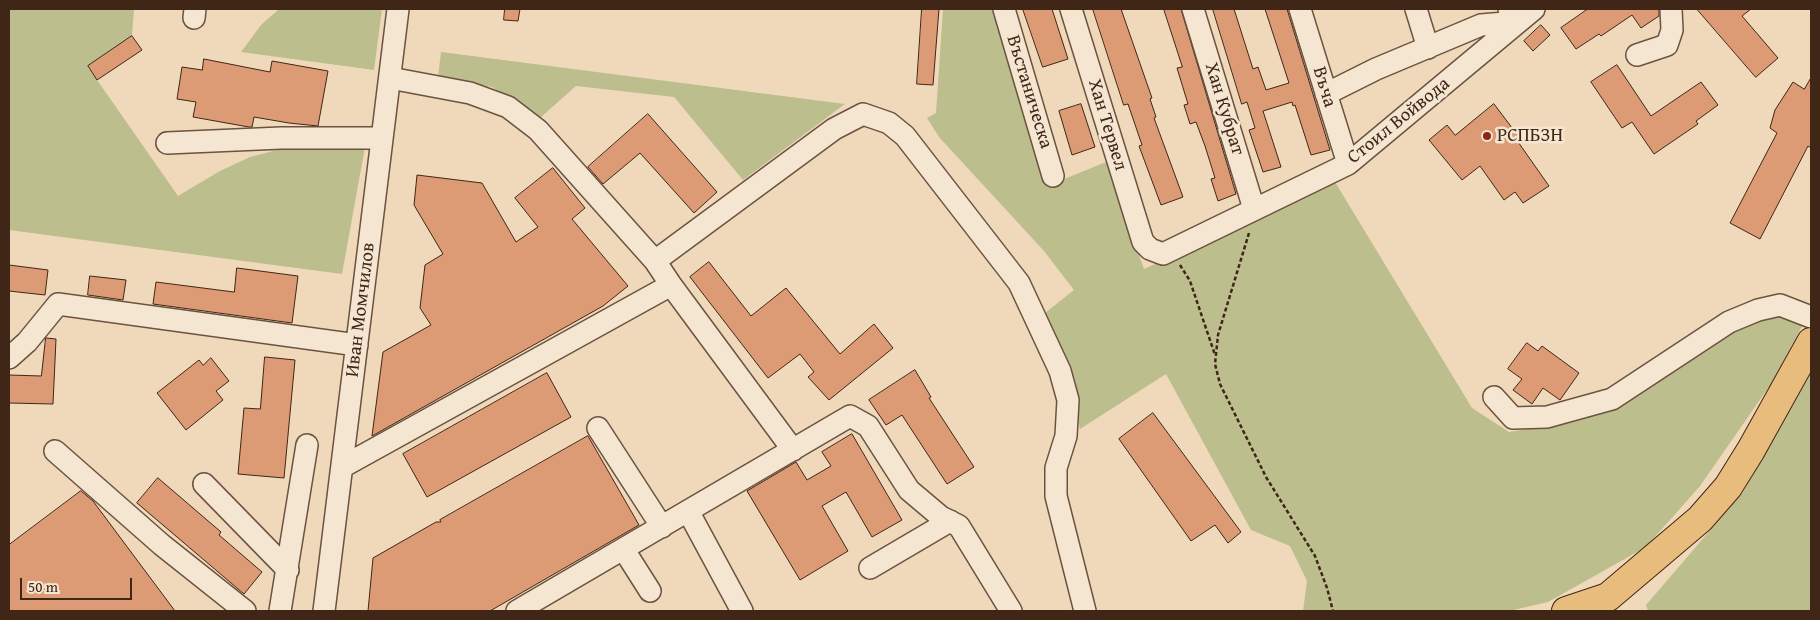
<!DOCTYPE html>
<meta charset="utf-8">
<style>
body{margin:0}
#map{position:relative;width:1820px;height:620px;overflow:hidden;background:#efd9ba;font-family:"Gentium Book Plus",serif}
canvas{display:block}
.frame{position:absolute;inset:0;border:10px solid #3f2617;pointer-events:none}
.scale{position:absolute;left:20px;top:578px;width:112px;height:22px;box-sizing:border-box;border:2px solid #3f2617;border-top:0;padding-left:6px;font-size:15px;line-height:18px;white-space:nowrap;color:#3f2617;-webkit-text-stroke:4px #f5e6d2;paint-order:stroke}
</style>
<div id="map">
<canvas width="1820" height="620"></canvas>
<div class="frame"></div>
<div class="scale">50 m</div>
</div>
<script>
const ctx = document.querySelector('canvas').getContext('2d');
ctx.lineJoin = 'round';
function fillPath(path, color) { ctx.fillStyle = color; ctx.fill(path, 'evenodd'); }
function strokePath(path, color, width, dash) { ctx.strokeStyle = color; ctx.lineWidth = width; ctx.lineCap = dash ? 'butt' : 'round'; ctx.setLineDash(dash || []); ctx.stroke(path); }
function write(font, color, halo, rows, align = 'center') {
  ctx.font = font + ' "Gentium Book Plus",serif'; ctx.lineWidth = 5; ctx.setLineDash([]); ctx.textBaseline = 'middle'; ctx.strokeStyle = halo; ctx.fillStyle = color; for (const [text, x, y, turn = 0] of rows) {
    ctx.save(); ctx.translate(x, y); ctx.rotate((+turn || 0) * Math.PI / 180); ctx.textAlign = isNaN(turn) ? turn : align; if (halo) ctx.strokeText(text, 0, 0); ctx.fillText(text, 0, 0); ctx.restore();
  }
}
fillPath(new Path2D(`
 M9 9H134L132 36 88 67 178 196 220 171 250 157 311 141 365 147 342 274 9 230Z
 M279 9H382L374 70 241 52 261 25Z
 M943 9H992L1047 186 1106 162 1144 269 1335 182 1472 408 1509 432 1562 423 1608 412 1651 386 1717 338 1768 314 1806 319 1771 384 1700 486 1646 547 1548 602 1509 611H1303L1307 581 1290 546 1251 530 1166 374 1080 429 1068 371 1040 317 1074 290 1044 251 939 137 927 118 936 113Z
 M441 52 845 104 743 180 674 97 576 86 540 118 492 87 438 77Z
 M1808 371 1811 373V611H1648L1646 605 1743 492Z`), '#bcbe8d');
const building = new Path2D(`
 M505 9H520L518 21 504 20Z
 M922 9H939L933 85 917 84Z
 M1023 9H1052L1068 59 1043 67Z
 M1093 9H1121L1152 98 1150 99 1156 117 1154 118 1183 197 1161 205 1139 146 1142 145 1128 104 1124 105Z
 M1164 9H1181L1236 194 1218 201 1211 179 1215 178 1205 146 1196 122 1190 124 1184 105 1188 104 1177 68 1182 67Z
 M1213 9H1234L1253 69 1258 67 1266 90 1289 83 1265 9H1287L1330 150 1311 155 1295 105 1293 106 1292 102 1263 111 1281 167 1263 172 1249 130 1255 128 1247 102 1242 104Z
 M1588 9H1659V16L1641 28 1632 15 1601 36 1599 34 1576 49 1561 28Z
 M1697 9H1751L1742 16 1778 58 1756 77Z
 M1541 25 1550 35 1533 51 1524 41Z
 M132 36 142 50 97 80 88 66Z
 M204 59 270 72 272 61 328 71 318 126 289 123 254 117 252 127H249L193 117 196 102 177 99 182 67 202 70Z
 M1617 65 1651 116 1701 82 1718 105 1696 121 1698 124 1654 154 1632 122 1622 128 1591 82Z
 M1811 78V148L1808 146 1760 239 1730 223 1777 133 1770 128 1775 110 1793 82 1804 89Z
 M1081 104 1095 147 1072 155 1059 111Z
 M1494 104 1519 137 1516 139 1549 186 1523 203 1515 192 1504 200 1480 166 1462 180 1429 140 1447 125 1455 135Z
 M648 114 717 192 694 213 640 153 603 184 588 167Z
 M553 168 585 208 572 219 628 286 603 306 372 436 383 352 431 325 420 308 425 265 443 254 414 205 417 175 482 183 516 242 538 227 515 198Z
 M709 262 751 316 786 288 840 354 874 324 893 348 829 400 808 377 814 372 800 354 768 378 690 277Z
 M9 265 48 270 45 295 9 291Z
 M237 268 298 276 292 323 153 304 156 282 234 292Z
 M90 276 126 280 123 300 88 295Z
 M46 338 56 339 53 404 9 403V375L41 376Z
 M1527 343 1538 351 1542 346 1579 373 1560 400 1543 388 1532 404 1513 390 1522 379 1508 369Z
 M265 357 295 360 284 478 238 474 244 408 260 409Z
 M211 358 229 381 216 391 223 400 186 430 157 393 199 360 203 365Z
 M915 370 931 397 929 398 974 467 947 484 902 415 886 425 869 400Z
 M547 373 571 417 427 497 403 454Z
 M1153 413 1241 532 1228 543 1215 525 1191 541 1119 439Z
 M852 434 902 520 872 537 846 492 822 506 848 551 800 580 747 491 796 462 807 480 831 466 822 452Z
 M588 436 639 525 490 611H368L373 558 436 522H441L440 520Z
 M158 478 221 532 219 535 262 572 244 594 137 503Z
 M81 491 93 501 175 611H9V545Z`);
fillPath(building, '#dc9b75');
strokePath(building, '#3f2617', 1);
const minor = new Path2D(`
 M1004 9 1053 176
 M1071 9 1143 242 1150 249 1163 254 1348 164 1534 9
 M1193 9 1254 209
 M1300 9 1348 164
 M1416 9 1428 48
 M194 18 195 9
 M1637 55 1667 45 1672 30 1671 9
 M1326 94 1376 69 1481 25 1517 22 1509 9
 M167 143 281 138H382
 M655 261 834 129 863 114 889 123 905 136 1019 283 1060 371 1068 400 1066 436 1056 468V496L1085 611
 M671 285 793 450
 M9 358 27 342 58 304 357 345
 M1494 397 1513 418 1547 417 1612 399 1729 322 1758 310 1780 305 1811 317
 M598 428 662 527
 M55 451 162 545 245 611
 M342 467 671 285 655 261 538 130 508 107 470 93 390 78
 M204 484 288 570
 M688 511 742 611
 M624 550 650 591
 M870 568 950 521
 M280 611 307 445
 M324 611 398 9
 M517 611 850 416 868 426 909 490 941 517 959 526 1011 611`);
const major = new Path2D(`
 M1566 611 1608 597 1700 519 1728 487 1751 450 1811 342`);
strokePath(minor, '#6b5340', 24);
strokePath(major, '#3f2617', 30);
strokePath(new Path2D(`
 M1249 233 1218 335 1215 364 1220 384 1266 477 1315 556 1327 588 1333 611
 M1180 265 1190 281 1215 355`), '#3f2617', 2.5, [4, 2.5]);
strokePath(minor, '#f5e6d2', 21);
strokePath(major, '#e8bc7d', 28);
for (const [x, y, r, color] of [
 [1487,136,5,"#8f2418"]
]) { const dot = new Path2D(); dot.arc(x, y, r, 0, 2 * Math.PI); ctx.fillStyle = color; ctx.fill(dot); strokePath(dot, '#f5e6d2', 2); }
write('19px', '#3f2617', '#f5e6d2', [
 ["Въча",1324,87,73],
 ["Въстаническа",1029,92,73],
 ["Хан Кубрат",1224,109,73],
 ["Стоил Войвода",1399,121,-39],
 ["Хан Тервел",1107,125,73],
 ["Иван Момчилов",361,310,-83]
]);
write('19px', '#3f2617', '#f5e6d2', [
 ["РСПБЗН",1497,136]
], 'left');
</script>
